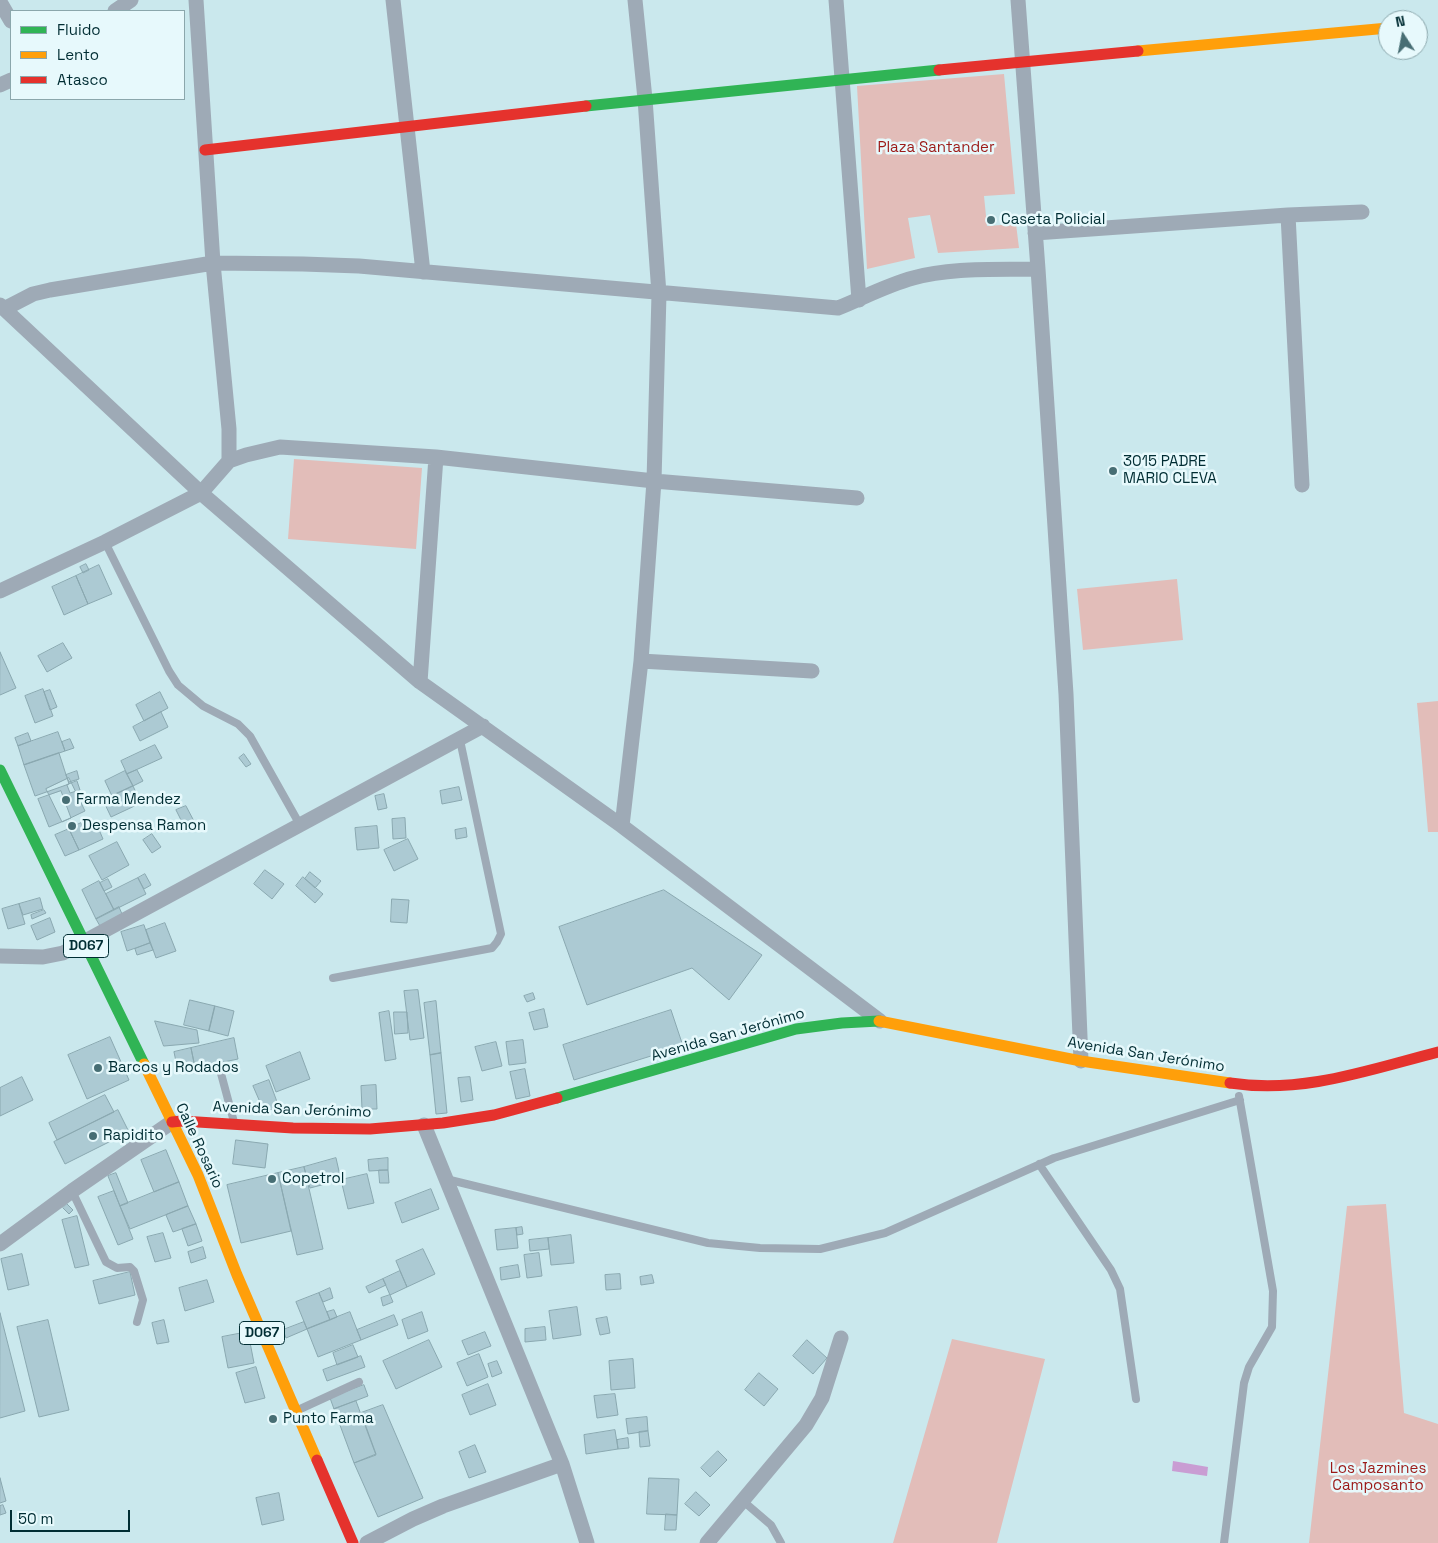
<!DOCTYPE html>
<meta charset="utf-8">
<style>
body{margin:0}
#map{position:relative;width:1438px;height:1543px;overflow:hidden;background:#cae8ed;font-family:"Space Grotesk",sans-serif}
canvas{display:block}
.legend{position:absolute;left:10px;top:10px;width:175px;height:90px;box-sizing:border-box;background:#e7f9fc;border:1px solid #8ba7ac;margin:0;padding:6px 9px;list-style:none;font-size:15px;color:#002d33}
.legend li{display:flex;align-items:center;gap:10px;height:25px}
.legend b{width:25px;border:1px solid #8ba7ac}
.north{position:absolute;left:1378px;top:10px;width:50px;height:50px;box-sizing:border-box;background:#e7f9fc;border:1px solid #8ba7ac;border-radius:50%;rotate:349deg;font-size:14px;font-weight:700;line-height:20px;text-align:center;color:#002d33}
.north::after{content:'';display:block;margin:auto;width:18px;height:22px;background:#476e74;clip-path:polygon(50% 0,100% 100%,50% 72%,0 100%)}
.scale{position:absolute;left:10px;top:1510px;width:120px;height:22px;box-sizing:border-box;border:2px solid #002d33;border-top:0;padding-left:6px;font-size:15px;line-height:18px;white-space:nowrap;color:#002d33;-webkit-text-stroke:4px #e7f9fc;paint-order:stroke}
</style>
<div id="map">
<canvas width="1438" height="1543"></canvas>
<ul class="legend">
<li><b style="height:6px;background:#30b455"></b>Fluido</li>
<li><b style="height:6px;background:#ff9f0a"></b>Lento</li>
<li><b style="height:6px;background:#e5322d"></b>Atasco</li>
</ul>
<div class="north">N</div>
<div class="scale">50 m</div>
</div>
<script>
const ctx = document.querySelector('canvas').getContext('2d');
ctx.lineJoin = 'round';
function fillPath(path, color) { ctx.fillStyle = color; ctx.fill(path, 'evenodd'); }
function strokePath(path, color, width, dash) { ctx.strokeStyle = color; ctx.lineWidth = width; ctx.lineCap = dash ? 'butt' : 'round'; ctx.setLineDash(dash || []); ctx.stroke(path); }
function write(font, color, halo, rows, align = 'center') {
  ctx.font = font + ' "Space Grotesk",sans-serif'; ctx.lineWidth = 5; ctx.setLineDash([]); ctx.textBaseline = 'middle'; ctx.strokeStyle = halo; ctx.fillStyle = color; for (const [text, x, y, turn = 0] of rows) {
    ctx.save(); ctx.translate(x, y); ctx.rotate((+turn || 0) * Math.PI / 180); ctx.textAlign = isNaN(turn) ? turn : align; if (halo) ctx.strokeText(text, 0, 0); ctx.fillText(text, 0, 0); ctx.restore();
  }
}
fillPath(new Path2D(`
 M1004 74 1015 194 984 196 987 226 1016 224 1019 248 938 253 930 215 908 218 915 258 867 269 857 86Z
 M294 459 422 468 416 549 288 539Z
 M1177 579 1183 640 1083 650 1077 589Z
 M1438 701V832H1428L1417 703Z
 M1386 1204 1404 1413 1438 1424V1543H1309L1347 1206Z
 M952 1339 1045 1359 997 1543H893Z`), '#e2bdb9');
fillPath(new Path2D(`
 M1173 1461 1208 1467 1207 1476 1172 1471Z`), '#c99dd3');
const building = new Path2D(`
 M86 564 89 570 83 573 80 567Z
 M99 565 112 594 88 604 76 576Z
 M76 576 88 604 64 615 52 587Z
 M63 643 72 658 47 672 38 656Z
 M0 652 16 688 0 695Z
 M43 689 53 716 35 723 25 696Z
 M50 690 57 707 50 710 44 692Z
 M160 692 168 708 144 721 136 705Z
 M161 712 168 727 140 741 133 727Z
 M58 732 65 751 24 765 18 746Z
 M28 733 31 741 18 746 15 738Z
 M70 739 74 748 65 751 62 742Z
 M155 745 162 758 127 774 121 761Z
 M59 753 69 784 35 796 24 765Z
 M244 754 251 764 246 767 239 758Z
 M137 770 143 781 133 786 127 774Z
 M77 771 79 779 69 782 66 775Z
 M125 771 133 786 112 796 105 781Z
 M69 778 85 811 62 822 46 789Z
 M77 781 80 790 70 793 67 785Z
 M133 786 141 803 111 817 103 800Z
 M459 787 462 800 442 804 440 791Z
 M61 791 71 818 49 827 38 799Z
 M384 794 387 808 378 810 375 796Z
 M186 806 195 823 185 828 176 810Z
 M405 818 406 838 393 839 392 819Z
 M81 823 84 831 97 825 103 839 79 850 69 829Z
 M377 826 379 848 357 850 355 828Z
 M466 828 467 837 456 839 455 830Z
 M69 829 79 850 65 856 55 835Z
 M152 834 161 847 152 853 143 840Z
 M408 839 418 859 394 871 384 850Z
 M117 842 129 865 102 880 89 856Z
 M265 870 284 884 272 899 254 884Z
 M310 872 321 881 315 888 305 879Z
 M145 874 151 885 144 889 138 878Z
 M303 877 323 894 315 903 296 886Z
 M138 878 146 894 114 910 106 894Z
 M108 879 112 887 104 891 100 883Z
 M99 881 114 910 96 919 82 890Z
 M664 890 762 955 729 1000 692 968 587 1005 559 927Z
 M40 898 43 909 23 915 19 904Z
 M392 899 409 900 407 923 391 922Z
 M19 904 25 924 8 929 2 909Z
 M119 907 122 914 100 926 96 919Z
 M44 910 46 913 32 919 31 915Z
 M50 918 55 932 37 940 31 926Z
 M165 923 176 951 156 958 146 930Z
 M144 925 150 943 127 951 121 932Z
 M150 943 153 950 137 955 135 949Z
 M418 990 424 1038 410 1040 404 991Z
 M533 993 535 999 527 1002 524 996Z
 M190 1000 215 1006 209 1031 184 1025Z
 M436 1001 441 1053 430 1055 424 1003Z
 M215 1006 234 1011 228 1036 209 1031Z
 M544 1009 548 1027 534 1030 529 1013Z
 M671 1010 683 1046 574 1080 563 1045Z
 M389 1011 396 1059 385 1061 379 1013Z
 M394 1012H407L408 1033 395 1034Z
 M155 1021 197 1030 199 1043 164 1046Z
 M110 1037 129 1080 87 1099 68 1055Z
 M234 1038 238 1059 195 1068 191 1048Z
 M523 1040 526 1063 509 1065 506 1042Z
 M496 1042 502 1066 482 1071 475 1047Z
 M191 1048 195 1067 178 1071 174 1052Z
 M300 1052 310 1079 276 1092 266 1066Z
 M441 1053 447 1113 436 1114 430 1055Z
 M525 1069 530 1096 516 1099 510 1072Z
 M22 1077 33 1100 0 1116V1088Z
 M470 1077 473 1100 461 1102 458 1078Z
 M269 1080 280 1110 263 1109 253 1086Z
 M376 1085 377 1109H362L361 1086Z
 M105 1095 114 1112 57 1140 49 1123Z
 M118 1110 129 1132 65 1164 54 1142Z
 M236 1140 268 1144 265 1168 233 1164Z
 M166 1150 179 1182 154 1192 141 1160Z
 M336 1158 341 1180 310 1188 304 1167Z
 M388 1158V1170L369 1171 368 1160Z
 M304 1167 323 1249 297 1255 278 1173Z
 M379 1170H388L389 1183H380Z
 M116 1173 128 1203 120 1206 108 1176Z
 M278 1173 291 1231 241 1243 227 1185Z
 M367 1174 374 1203 348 1209 341 1180Z
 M179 1182 188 1206 130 1229 120 1206Z
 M431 1189 439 1209 402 1223 395 1203Z
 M114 1191 133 1239 118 1245 98 1197Z
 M67 1204 73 1210 69 1214 63 1208Z
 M188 1206 196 1224 173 1232 166 1215Z
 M77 1216 89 1265 75 1268 62 1220Z
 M196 1224 202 1241 188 1246 182 1229Z
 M522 1227 523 1234 517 1235 516 1228Z
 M516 1228 518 1248 497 1250 495 1230Z
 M163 1233 171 1258 155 1262 147 1237Z
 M571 1235 574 1263 551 1265 548 1238Z
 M548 1238 549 1249 530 1251 529 1240Z
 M203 1247 206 1258 191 1263 188 1252Z
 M423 1249 435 1274 407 1287 396 1261Z
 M539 1253 542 1276 527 1278 524 1255Z
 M22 1254 29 1285 8 1290 1 1259Z
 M518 1265 520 1277 501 1280 500 1268Z
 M400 1271 407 1287 390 1295 383 1279Z
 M130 1272 135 1295 99 1304 93 1281Z
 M620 1274 621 1289 606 1290 605 1275Z
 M652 1275 654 1283 641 1285 640 1277Z
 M383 1279 386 1285 369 1293 366 1287Z
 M207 1280 214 1302 185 1311 179 1288Z
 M330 1288 333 1298 323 1302 319 1293Z
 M319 1293 330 1320 307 1329 296 1302Z
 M390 1295 393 1302 383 1306 381 1298Z
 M577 1307 581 1335 553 1339 549 1311Z
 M334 1310 337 1317 330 1320 327 1312Z
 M350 1312 361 1340 318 1357 307 1329Z
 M422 1312 428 1331 408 1339 402 1320Z
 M0 1313 25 1411 0 1418Z
 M394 1315 398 1325 361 1340 357 1330Z
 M607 1317 610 1333 600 1335 596 1319Z
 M48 1320 69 1410 39 1417 17 1327Z
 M164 1320 169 1342 157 1344 152 1323Z
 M304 1322 307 1329 286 1338 283 1330Z
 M545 1327 546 1340 525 1342V1329Z
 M248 1332 254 1363 228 1368 222 1337Z
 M485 1332 491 1346 468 1355 462 1341Z
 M429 1340 442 1367 396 1389 383 1361Z
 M807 1340 827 1358 813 1374 793 1356Z
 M353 1345 358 1357 337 1365 333 1353Z
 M479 1354 488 1377 467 1386 457 1363Z
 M361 1356 365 1367 327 1381 323 1370Z
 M633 1359 635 1388 611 1390 609 1361Z
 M497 1361 502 1373 492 1377 488 1364Z
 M256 1367 265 1398 245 1403 236 1373Z
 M759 1373 778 1389 764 1406 745 1390Z
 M488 1384 496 1405 470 1415 462 1395Z
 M364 1385 368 1396 334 1409 330 1398Z
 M615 1394 618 1415 597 1418 594 1396Z
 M356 1401 376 1455 354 1463 334 1409Z
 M383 1405 423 1498 378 1517 354 1463 376 1454 361 1413Z
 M647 1417 648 1431 628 1434 626 1419Z
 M615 1430 618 1449 586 1454 584 1435Z
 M648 1431 650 1446 640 1447 639 1432Z
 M628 1438 629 1448 618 1449 617 1440Z
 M475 1445 486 1472 469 1478 459 1452Z
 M718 1451 727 1460 710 1477 701 1468Z
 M0 1478 6 1501 0 1503Z
 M649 1478 679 1479 677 1515 647 1514Z
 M696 1492 710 1505 699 1516 685 1504Z
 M279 1493 284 1520 262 1525 256 1498Z
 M3 1505 6 1513 0 1515V1506Z
 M666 1514 677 1515 676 1530H665Z`);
fillPath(building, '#accad3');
strokePath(building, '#8aa8b0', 1);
strokePath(new Path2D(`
 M105 542 169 671 178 685 203 706 238 724 250 736 300 825
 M333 978 492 948 497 942 501 934 460 740
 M219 1066 234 1122
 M1039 1164 1111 1270 1120 1289 1136 1399
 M446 1179 708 1243 760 1248 820 1249 885 1233 1054 1158 1240 1100
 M72 1191 106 1262 117 1268 130 1267 134 1271 143 1300 137 1322
 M298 1410 359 1382
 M743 1501 771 1525 781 1543
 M1224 1543 1244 1383 1249 1367 1272 1327 1273 1291 1239 1096`), '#9eaab6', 8);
strokePath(new Path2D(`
 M393 0 423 272
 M836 0 859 300
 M1018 0 1038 269 1066 694 1081 1061
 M0 2 11 21
 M115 11 131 0
 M0 85 11 80
 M1288 215 1302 485
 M1035 233 1288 215 1362 212
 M0 305 201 493 420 682 622 826 880 1021
 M4 309 33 294 50 290 213 263 303 264 359 266 838 308C863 298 887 285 913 278 951 267 998 270 1038 269
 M229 461 246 455 280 447 436 457 654 481 857 498
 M0 591 105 542 201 493 229 461V429L213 263 196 0
 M641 661 812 671
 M420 682 436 457
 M622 826 641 661 654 481 659 294 645 99 635 0
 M0 956 43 957 63 953 483 726
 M424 1125 562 1464
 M0 1244 72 1191 172 1122
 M367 1543 413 1519 443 1506 562 1464 587 1543
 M707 1543 806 1425 822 1398 841 1338`), '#9eaab6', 15);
strokePath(new Path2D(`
 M586 106 939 70
 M0 770 144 1064
 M557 1098 796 1029 842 1023 879 1021`), '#30b455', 11);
strokePath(new Path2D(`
 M1138 51 1388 28
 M879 1021 1081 1061 1230 1083
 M144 1064 198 1175 237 1275 317 1460`), '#ff9f0a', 11);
strokePath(new Path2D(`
 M939 70 1138 51
 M205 150 586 106
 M1230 1083C1303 1094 1368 1070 1438 1052
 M172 1122 182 1121 293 1128 370 1129 443 1123 494 1115 557 1098
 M317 1460 353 1543`), '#e5322d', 11);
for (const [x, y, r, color] of [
 [991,220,5,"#476e74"],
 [1113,471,5,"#476e74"],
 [66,800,5,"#476e74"],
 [72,826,5,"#476e74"],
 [98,1068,5,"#476e74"],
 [93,1136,5,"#476e74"],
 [272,1179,5,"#476e74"],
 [273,1419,5,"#476e74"]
]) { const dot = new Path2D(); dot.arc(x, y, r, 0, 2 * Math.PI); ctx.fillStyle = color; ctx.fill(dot); strokePath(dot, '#e7f9fc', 2); }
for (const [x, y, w] of [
 [86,946,45],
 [262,1333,45]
]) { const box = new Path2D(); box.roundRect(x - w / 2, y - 11.5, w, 23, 4); ctx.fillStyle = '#e7f9fc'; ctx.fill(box); strokePath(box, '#002d33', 1); }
write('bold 14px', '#002d33', null, [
 ["D067",86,946],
 ["D067",262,1333]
]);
write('15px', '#9c1a18', '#e7f9fc', [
 ["Plaza Santander",936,148],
 ["Los Jazmines",1378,1469],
 ["Camposanto",1378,1486]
]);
write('15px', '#002d33', '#e7f9fc', [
 ["Caseta Policial",1001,220],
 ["3015 PADRE",1123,462],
 ["MARIO CLEVA",1123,479],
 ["Farma Mendez",76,800],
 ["Despensa Ramon",82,826],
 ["Barcos y Rodados",108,1068],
 ["Rapidito",103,1136],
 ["Copetrol",282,1179],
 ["Punto Farma",283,1419]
], 'left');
write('15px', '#002d33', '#e7f9fc', [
 ["Avenida San Jerónimo",728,1035,-16],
 ["Avenida San Jerónimo",1146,1055,9],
 ["Avenida San Jerónimo",292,1110,2],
 ["Calle Rosario",199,1146,65]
]);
</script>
